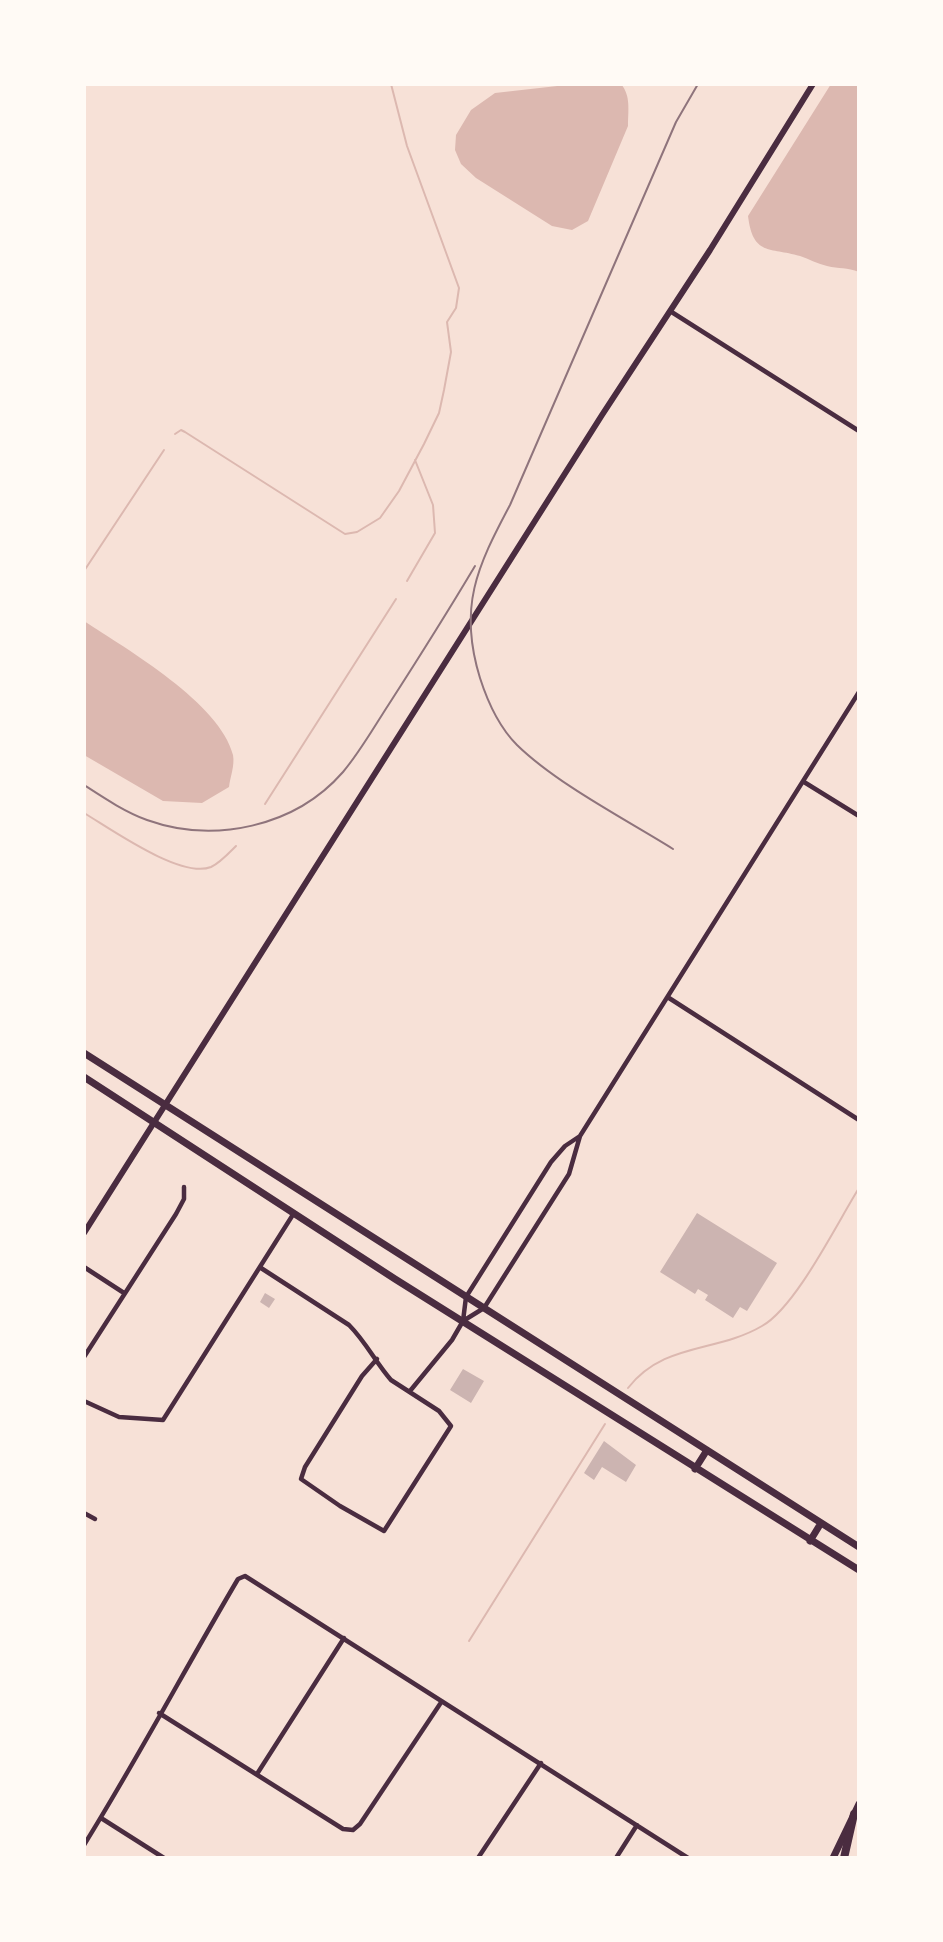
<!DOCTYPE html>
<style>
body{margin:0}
#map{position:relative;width:943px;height:1942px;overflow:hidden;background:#f7e1d7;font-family:"Golos Text",sans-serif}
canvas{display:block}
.frame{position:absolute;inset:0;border:86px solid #fffaf5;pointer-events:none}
</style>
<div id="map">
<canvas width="943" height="1942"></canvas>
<div class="frame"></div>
</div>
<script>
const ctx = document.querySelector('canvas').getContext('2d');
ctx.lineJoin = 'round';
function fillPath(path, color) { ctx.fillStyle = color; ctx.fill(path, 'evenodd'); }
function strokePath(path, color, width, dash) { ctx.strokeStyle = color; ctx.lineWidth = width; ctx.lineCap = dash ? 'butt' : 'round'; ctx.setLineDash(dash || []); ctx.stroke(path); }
fillPath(new Path2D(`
 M575 84H621C631 96 628 110 628 126L588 221 572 230 552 226 476 178 461 164 455 150 456 135 471 110 495 93Z
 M831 84H859V272C847 267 839 269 827 266 818 264 809 259 800 256 769 247 753 256 748 216Z
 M84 621C128 650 220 703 233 755 235 765 230 778 229 787L202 803 163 801 84 755Z`), '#dcb8b0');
strokePath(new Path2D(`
 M175 434 181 430 185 432 345 534 357 532 380 518 399 491 424 444 439 413 444 390 451 352 447 322 456 308 459 288 407 146 391 84
 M84 571 164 450
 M407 581 435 533 433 505 415 460
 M265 804 396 599
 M84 813C111 829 181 879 211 867 220 863 229 853 236 846
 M628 1388C664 1342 716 1353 762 1326 796 1307 837 1223 859 1188
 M469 1641 605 1424`), '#dcb8b0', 2);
fillPath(new Path2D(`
 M697 1213 777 1263 747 1311 740 1307 733 1318 705 1300 708 1295 698 1289 695 1294 660 1272Z
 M265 1293 275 1299 269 1308 260 1302Z
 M463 1369 484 1381 471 1403 450 1390Z
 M604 1441 636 1465 626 1482 602 1467 594 1480 584 1473Z`), '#ccb4b1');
strokePath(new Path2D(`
 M670 311 859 431
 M804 782 859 816
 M669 998 859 1120
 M84 1267 124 1293
 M261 1268 349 1325C366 1342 376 1363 391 1380L439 1411 451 1426 384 1531 340 1506 301 1479 305 1467 362 1376 377 1359
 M463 1321 484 1308 569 1174 580 1136 859 692
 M84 1357 176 1214 184 1199V1187
 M410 1391 452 1340 463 1321 466 1297 551 1162 565 1146 580 1136
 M84 1401 119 1417 163 1420 294 1213
 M84 1513 95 1519
 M159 1713 343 1829 353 1830 360 1824 442 1701
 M257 1774 344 1638
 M101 1818 164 1858
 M84 1845C138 1758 186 1667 238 1579L245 1576 688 1858
 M478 1858 541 1763
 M616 1858 637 1825`), '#4a2c40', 4.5);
strokePath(new Path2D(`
 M84 1233 602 415 710 250 813 84`), '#4a2c40', 6);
strokePath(new Path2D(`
 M84 1053 859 1547
 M84 1077 395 1279 859 1570
 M695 1469 707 1450
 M810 1541 821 1523
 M833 1858 859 1804`), '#4a2c40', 7);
strokePath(new Path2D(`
 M844 1858 854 1814`), '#4a2c40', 8);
strokePath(new Path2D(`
 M84 785C104 798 125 812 147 820 214 844 295 827 343 772 360 752 374 727 389 704 418 659 447 613 475 566
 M673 849C625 819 557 784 517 745 499 727 488 703 480 678 458 607 477 567 510 505L676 122 698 84`), '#8f747c', 2);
</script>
